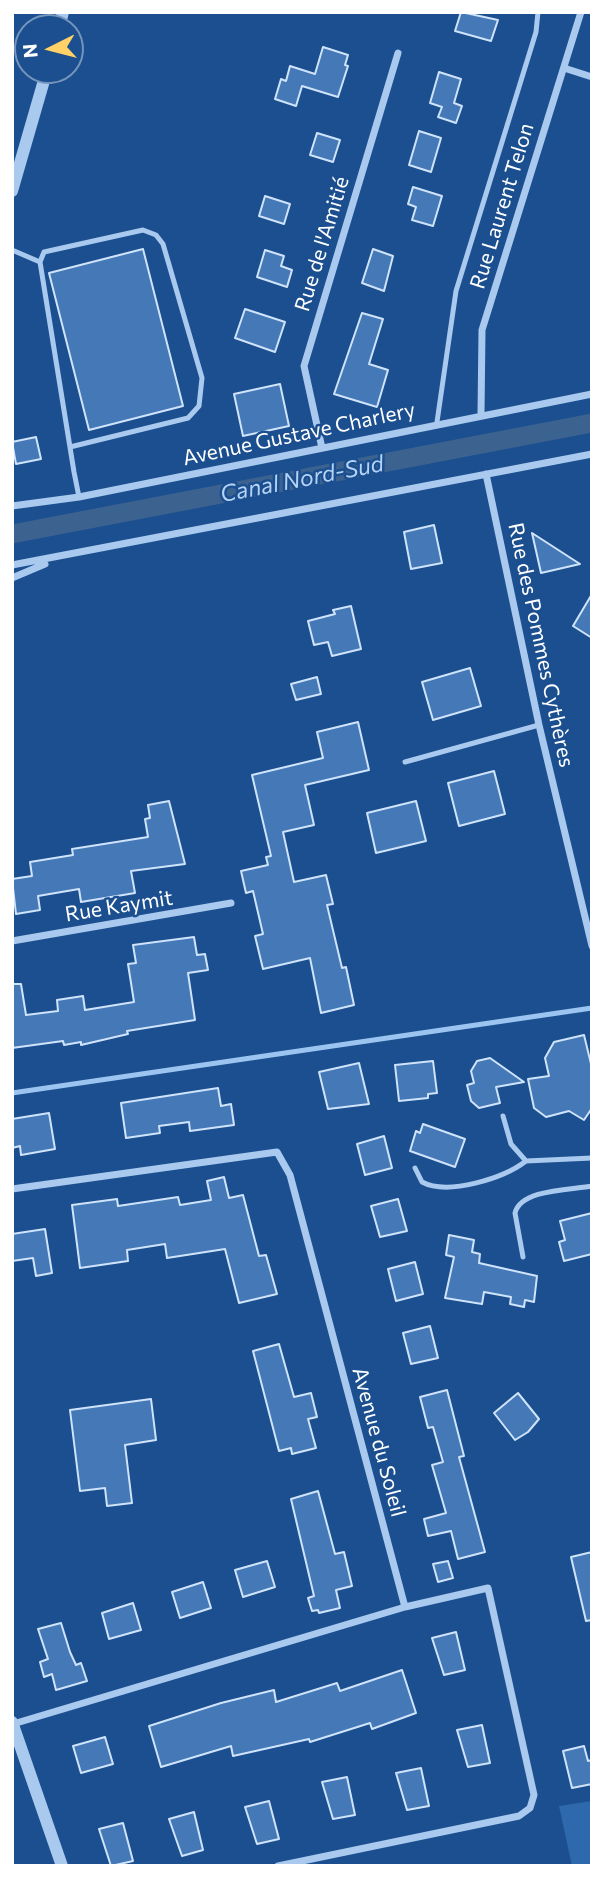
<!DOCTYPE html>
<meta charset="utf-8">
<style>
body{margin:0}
#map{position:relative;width:604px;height:1878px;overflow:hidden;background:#1b4f8f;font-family:Commissioner,sans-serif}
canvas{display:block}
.frame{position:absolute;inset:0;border:14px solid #fff;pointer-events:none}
.north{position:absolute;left:14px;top:14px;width:70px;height:70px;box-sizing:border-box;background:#1b4f8f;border:2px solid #7695bc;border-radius:50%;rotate:264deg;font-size:19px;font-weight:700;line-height:28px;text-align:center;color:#fff}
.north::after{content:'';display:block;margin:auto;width:24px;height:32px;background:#ffd166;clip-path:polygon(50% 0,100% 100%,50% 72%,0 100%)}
</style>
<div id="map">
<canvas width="604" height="1878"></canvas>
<div class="frame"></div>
<div class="north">N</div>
</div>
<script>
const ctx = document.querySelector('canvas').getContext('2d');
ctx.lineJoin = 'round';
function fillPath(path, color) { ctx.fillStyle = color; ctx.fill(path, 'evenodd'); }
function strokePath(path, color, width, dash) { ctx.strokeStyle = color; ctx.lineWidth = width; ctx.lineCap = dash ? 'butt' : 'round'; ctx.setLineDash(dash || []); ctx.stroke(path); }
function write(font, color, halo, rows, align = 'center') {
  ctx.font = font + ' Commissioner,sans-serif'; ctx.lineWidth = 5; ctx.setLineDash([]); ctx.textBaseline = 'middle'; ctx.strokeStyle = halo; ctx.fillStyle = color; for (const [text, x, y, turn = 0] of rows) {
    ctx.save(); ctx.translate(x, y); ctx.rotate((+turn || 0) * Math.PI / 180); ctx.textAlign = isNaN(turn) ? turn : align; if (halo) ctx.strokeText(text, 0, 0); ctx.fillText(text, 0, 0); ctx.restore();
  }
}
fillPath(new Path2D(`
 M592 1801V1866H572L559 1806Z`), '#2e69ad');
strokePath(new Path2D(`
 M12 1093 592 1008`), '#9cc4f0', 5);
strokePath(new Path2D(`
 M12 534 592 423`), '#3c6290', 19);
const building = new Path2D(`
 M461 12 498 20 491 41 455 31Z
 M323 47 348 55 345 65 348 66 338 97 302 86 296 106 275 99 281 79 286 81 290 66 315 74Z
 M439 72 461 79 454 103 462 106 456 123 438 117 442 107 430 103Z
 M419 131 441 138 431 172 409 165Z
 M317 133 340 140 333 162 310 155Z
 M413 187 442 196 433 226 412 220 416 207 408 204Z
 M265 196 290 204 284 224 259 216Z
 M143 249 183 406 89 430 49 273Z
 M373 249 393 256 384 291 362 283Z
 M265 250 284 256 281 266 292 270 287 287 257 277Z
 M245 309 285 322 275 352 235 338Z
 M362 313 383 319 369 364 388 370 377 407 334 394Z
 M280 384 289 426 243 436 234 394Z
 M36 437 41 459 16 464 12 442Z
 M434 525 442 563 411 569 404 532Z
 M532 533 580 564 541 573Z
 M592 594V638L573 626Z
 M351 606 361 649 332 656 328 642 314 645 308 621 335 614 333 610Z
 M470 668 481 706 433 720 422 682Z
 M317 677 321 694 296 700 291 684Z
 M358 722 369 770 305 785 314 825 283 832 294 882 326 875 333 904 327 905 342 968 346 967 354 1005 321 1013 310 958 263 969 255 936 263 934 253 891 246 893 241 871 268 865 266 857 271 856 252 775 323 758 317 732Z
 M494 771 505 814 459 826 448 783Z
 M169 801 185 864 131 871 135 893 81 902 79 889 38 896 40 910 16 914 12 879 32 876 30 862 73 855 72 849 148 837 145 819 150 818 148 805Z
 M416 801 426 841 376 853 367 813Z
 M194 937 197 955 205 954 208 970 188 973 195 1020 127 1031 128 1034 81 1045V1042L64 1045 63 1041 12 1048V984H21L26 1015 58 1011 57 1000 83 996 85 1010 134 1002 128 964 136 963 133 945Z
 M584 1035 592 1068V1108L584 1120 569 1111 546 1117 534 1108 528 1079 549 1076 545 1058 554 1042Z
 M490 1058 524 1082 496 1087 500 1103 479 1108 471 1101 467 1085 474 1083 471 1071 477 1061Z
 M433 1061 437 1093 428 1094V1098L399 1101 395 1065Z
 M359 1063 369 1104 328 1109 319 1072Z
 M218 1088 221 1106 231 1104 234 1125 190 1131 189 1122 159 1126 160 1133 126 1138 121 1103Z
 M49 1113 55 1149 21 1155 20 1146 12 1148V1119Z
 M423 1124 465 1139 455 1167 410 1151 416 1131 420 1133Z
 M384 1136 392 1168 365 1175 357 1144Z
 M224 1177 229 1198 243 1195 259 1256 266 1255 277 1294 239 1303 225 1249 167 1258 165 1244 127 1250 128 1261 80 1268 72 1205 117 1199 118 1206 178 1197 180 1205 211 1200 207 1181Z
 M398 1199 407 1231 380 1237 371 1206Z
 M592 1213V1254L564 1261 559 1242 565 1240 560 1221Z
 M45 1229 52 1273 36 1276 33 1258 12 1261V1234Z
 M449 1235 474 1240 472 1252 480 1254 479 1263 537 1276 534 1302 525 1300 524 1307 510 1304 511 1297 484 1292 482 1304 445 1298 454 1257 446 1255Z
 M415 1262 423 1294 396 1301 388 1269Z
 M430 1326 438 1358 411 1364 403 1333Z
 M279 1344 294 1397 311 1393 317 1417 308 1419 316 1448 292 1454 291 1448 279 1451 253 1351Z
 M447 1390 464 1456 459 1457 485 1552 458 1559 451 1531 428 1536 424 1519 446 1513 432 1465 443 1462 433 1427 428 1428 420 1397Z
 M518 1393 539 1419 528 1432 515 1440 494 1413Z
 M151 1399 156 1440 125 1445 132 1503 107 1506 105 1488 80 1491 70 1410Z
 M318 1491 335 1554 344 1552 352 1586 336 1590 340 1608 319 1613 318 1610 312 1611 308 1598 314 1596 291 1499Z
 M592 1552V1620L586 1621 571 1557Z
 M267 1561 275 1587 243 1597 235 1570Z
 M448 1561 453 1578 438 1582 433 1564Z
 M203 1582 211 1608 180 1618 172 1592Z
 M133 1603 141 1630 109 1639 102 1613Z
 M61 1623 70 1652 76 1665 81 1663 87 1681 56 1690 52 1674 44 1677 40 1662 48 1659 38 1629Z
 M456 1632 465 1670 444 1675 432 1638Z
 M402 1670 416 1713 372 1729 370 1723 310 1742 309 1739 233 1756 231 1746 161 1767 149 1726 221 1703 274 1690 276 1702 337 1683 340 1691Z
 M482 1725 490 1763 468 1767 457 1730Z
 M105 1737 113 1764 81 1773 73 1746Z
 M584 1746 588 1761 592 1760V1784L572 1788 563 1751Z
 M421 1768 429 1806 407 1810 396 1773Z
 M347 1777 355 1815 333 1819 322 1782Z
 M269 1801 279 1839 257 1844 245 1807Z
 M194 1812 203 1850 182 1856 169 1819Z
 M123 1823 133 1861 111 1866 99 1829Z`);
fillPath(building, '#4478b7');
strokePath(building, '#cfe3fa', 2);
strokePath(new Path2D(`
 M12 250 40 262
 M437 422 456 291 536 32 538 12
 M70 447 188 418 199 406 202 378 163 244 156 235 143 230 44 252 40 262 74 472 79 497
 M405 762 539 725
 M503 1116 511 1144 526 1161 592 1158
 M415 1168 422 1182C448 1196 504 1178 526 1161
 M523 1257 515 1213C521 1189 571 1190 592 1186`), '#a9c9ee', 5);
strokePath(new Path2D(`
 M564 68 592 77
 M481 414 482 330 581 12
 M322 448 304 366 398 53
 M486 474 539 725 592 946
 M12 506 79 497 592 394
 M12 565 592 454
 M12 578 45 564
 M12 941 231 903
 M12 1189 277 1152 290 1175 405 1607
 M13 1724 405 1607 488 1588 534 1795 530 1808 519 1816 278 1866`), '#a9c9ee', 7);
strokePath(new Path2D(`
 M59 28 63 12
 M12 191 47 70
 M12 1722 62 1866`), '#a9c9ee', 12);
write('21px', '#fff', '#1b4f8f', [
 ["Rue Laurent Telon",502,206,-73],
 ["Rue de l'Amitié",322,244,-73],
 ["Avenue Gustave Charlery",299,434,-12],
 ["Rue des Pommes Cythères",541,645,78],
 ["Rue Kaymit",119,906,-9],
 ["Avenue du Soleil",379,1442,75]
]);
write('italic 23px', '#b5d3f5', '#1b4f8f', [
 ["Canal Nord-Sud",302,479,-11]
]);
</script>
